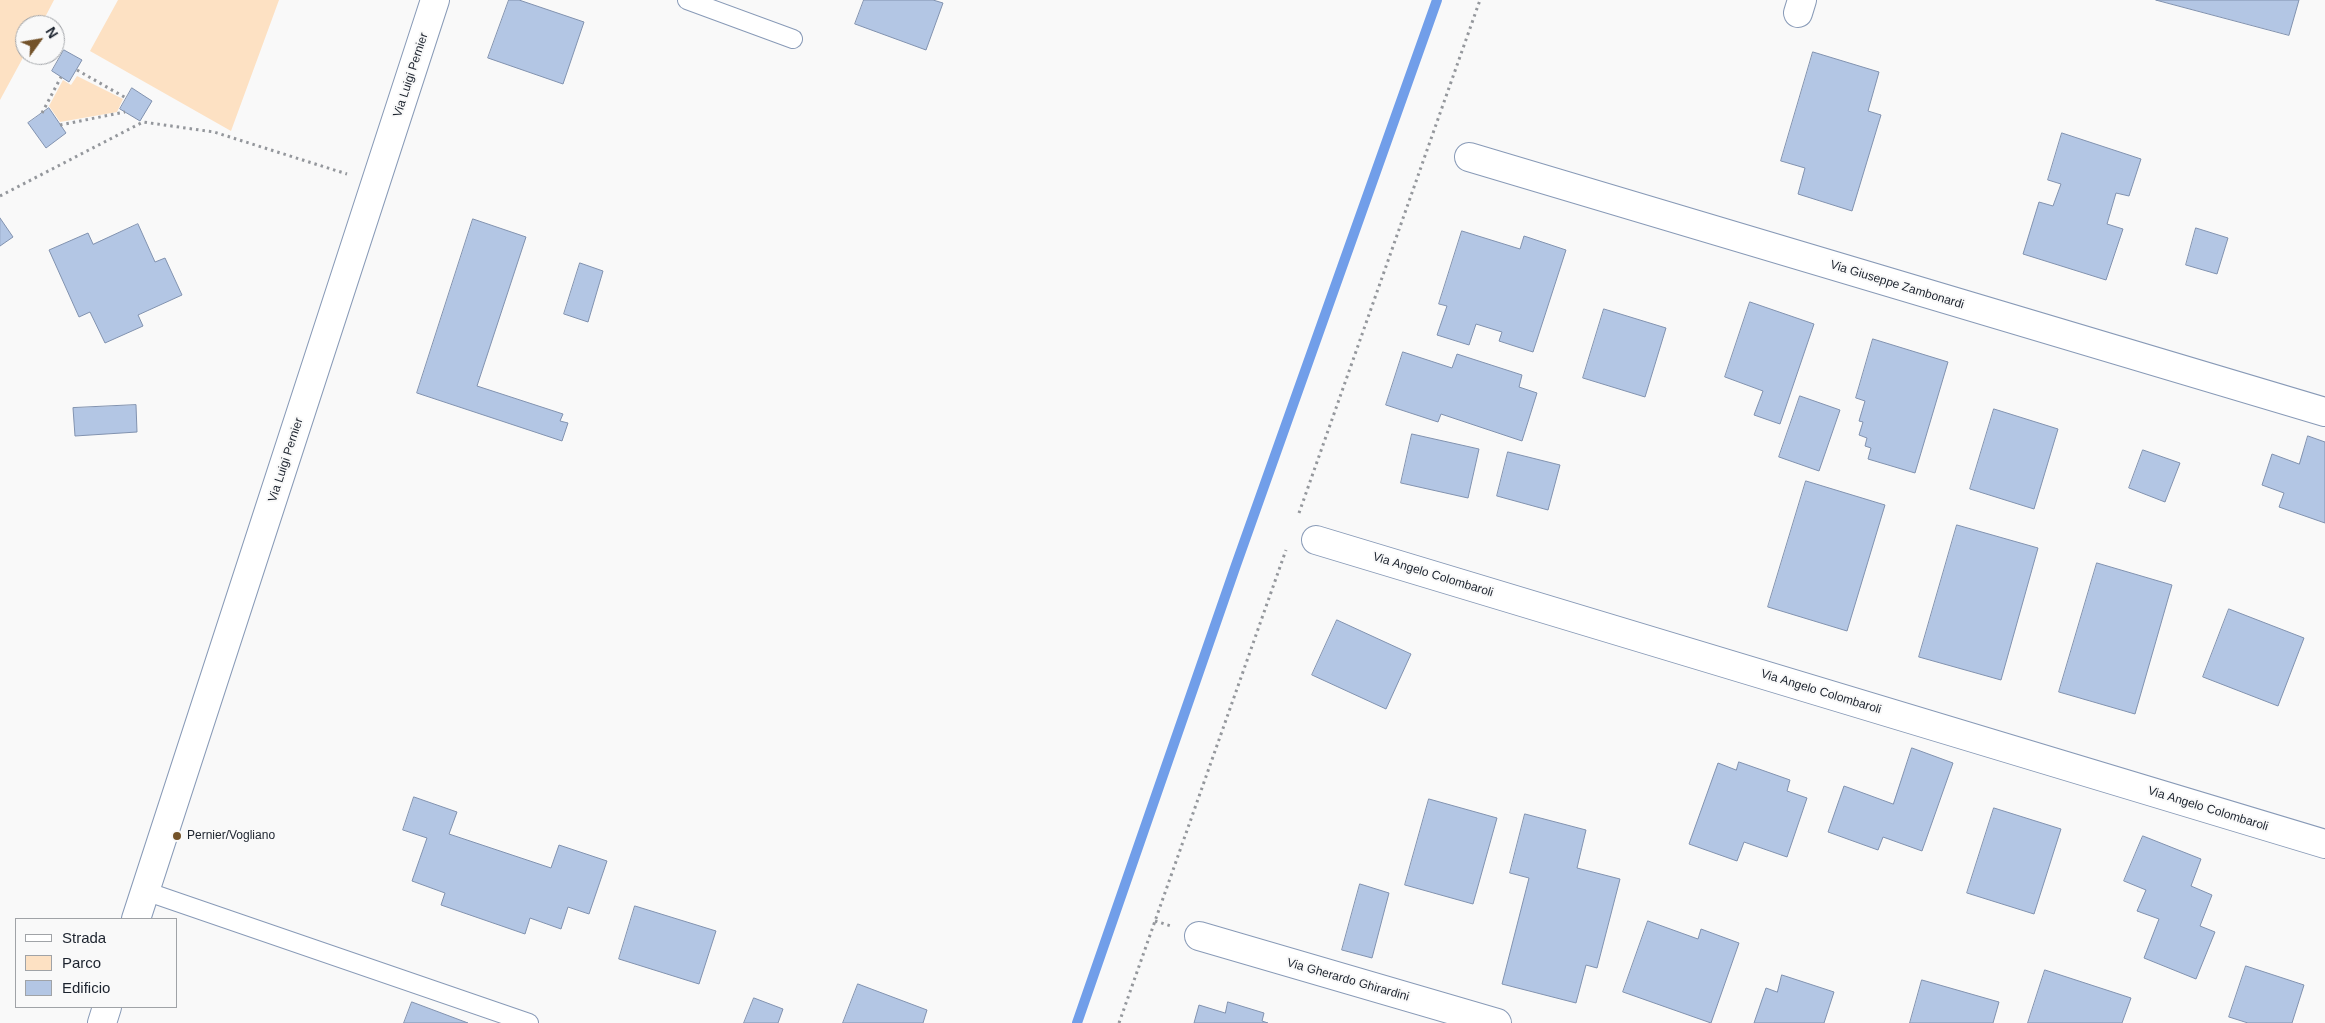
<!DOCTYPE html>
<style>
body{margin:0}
#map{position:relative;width:2325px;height:1023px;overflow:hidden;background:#f9f9f9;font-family:Arial,sans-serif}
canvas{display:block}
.legend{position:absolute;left:15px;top:918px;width:162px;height:90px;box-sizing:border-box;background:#f9f9f9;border:1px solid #a0a3a7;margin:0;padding:6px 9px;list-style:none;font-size:15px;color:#1b222d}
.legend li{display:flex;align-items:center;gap:10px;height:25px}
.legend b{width:25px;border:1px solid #a0a3a7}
.north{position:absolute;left:15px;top:15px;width:50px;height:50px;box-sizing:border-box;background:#f9f9f9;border:1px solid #a0a3a7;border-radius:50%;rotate:58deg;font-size:14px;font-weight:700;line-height:20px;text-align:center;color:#1b222d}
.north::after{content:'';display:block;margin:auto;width:18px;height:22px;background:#735229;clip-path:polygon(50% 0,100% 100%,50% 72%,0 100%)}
</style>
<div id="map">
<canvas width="2325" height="1023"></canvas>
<ul class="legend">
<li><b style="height:6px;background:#fff"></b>Strada</li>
<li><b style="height:14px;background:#fde1c3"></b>Parco</li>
<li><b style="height:14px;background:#b3c6e4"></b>Edificio</li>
</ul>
<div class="north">N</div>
</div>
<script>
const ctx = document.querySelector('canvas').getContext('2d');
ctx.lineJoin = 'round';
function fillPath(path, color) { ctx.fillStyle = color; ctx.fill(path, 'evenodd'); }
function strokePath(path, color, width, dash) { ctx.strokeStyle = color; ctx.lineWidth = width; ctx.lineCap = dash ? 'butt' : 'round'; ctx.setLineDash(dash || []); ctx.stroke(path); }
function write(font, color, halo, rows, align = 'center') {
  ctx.font = font + ' Arial,sans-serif'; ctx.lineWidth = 4; ctx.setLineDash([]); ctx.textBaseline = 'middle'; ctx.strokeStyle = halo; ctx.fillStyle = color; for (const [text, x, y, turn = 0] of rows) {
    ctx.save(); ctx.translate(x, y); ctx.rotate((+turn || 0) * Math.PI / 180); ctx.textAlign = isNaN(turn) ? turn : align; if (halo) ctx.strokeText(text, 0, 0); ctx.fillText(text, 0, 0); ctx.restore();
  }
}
fillPath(new Path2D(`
 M0 0H54L41 25H25V54L0 100Z
 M118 0H279L231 131 90 51Z
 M77 76 123 99 117 112 60 122 49 106 63 80 71 85Z`), '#fde1c3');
strokePath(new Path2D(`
 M1077 1023 1236 565 1437 0`), '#719ee9', 10);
const building = new Path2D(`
 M509 0H519L584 22 563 84 488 58Z
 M864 0H933L943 3 926 50 855 24Z
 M2156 0H2299L2289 35Z
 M64 50 82 60 69 82 52 71Z
 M1813 52 1879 72 1868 111 1881 115 1852 211 1798 194 1805 168 1781 161Z
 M132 88 152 101 140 121 120 109Z
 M49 108 66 133 46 148 28 123Z
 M2062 133 2141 159 2129 196 2116 193 2107 224 2123 229 2106 280 2023 254 2039 202 2053 206 2061 184 2048 180Z
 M0 218 13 237 0 246Z
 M473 219 526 237 477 386 563 414 560 421 568 423 562 441 417 393Z
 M138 224 155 262 165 258 182 295 138 315 143 326 105 343 90 312 79 317 49 250 88 233 93 244Z
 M2196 228 2228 238 2217 274 2186 265Z
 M1462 231 1520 249 1524 236 1566 250 1533 352 1499 341 1502 332 1476 324 1469 345 1437 335 1447 306 1439 304Z
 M580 263 603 271 588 322 564 314Z
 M1750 302 1814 324 1780 424 1754 415 1763 391 1725 377Z
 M1604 309 1666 328 1645 397 1583 378Z
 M1873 339 1948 362 1915 473 1868 459 1871 448 1865 446 1867 438 1859 435 1863 422 1859 421 1865 401 1856 398Z
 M1403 352 1452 368 1457 354 1522 375 1519 387 1537 393 1522 441 1441 414 1438 422 1386 405Z
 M1800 396 1840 410 1819 471 1779 457Z
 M136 405 137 432 75 436 73 408Z
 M1994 409 2058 429 2034 509 1970 489Z
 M1412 434 1479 449 1468 498 1401 483Z
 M2308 436 2325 442V523L2279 507 2284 493 2262 485 2272 454 2299 464Z
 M2143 450 2180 463 2165 502 2129 488Z
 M1508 452 1560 465 1548 510 1497 496Z
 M1806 481 1885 505 1847 631 1768 607Z
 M1957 525 2038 548 2001 680 1919 657Z
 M2097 563 2172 585 2135 714 2059 692Z
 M2229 609 2304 638 2278 706 2203 677Z
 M1337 620 1411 654 1386 709 1312 675Z
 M1912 748 1953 763 1922 851 1883 837 1878 850 1828 832 1844 786 1893 804Z
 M1739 762 1790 780 1787 791 1807 798 1787 857 1744 842 1737 861 1689 844 1718 763 1736 770Z
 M414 797 457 812 449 834 551 868 559 845 607 861 589 914 568 907 561 929 530 918 525 934 441 905 445 893 412 881 427 838 403 830Z
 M1429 799 1497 818 1473 904 1405 885Z
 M1994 808 2061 829 2034 914 1967 893Z
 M1525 814 1586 830 1577 868 1620 879 1597 968 1586 965 1576 1003 1502 984 1529 878 1510 873Z
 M2143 836 2201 859 2191 886 2212 895 2200 926 2215 932 2196 979 2144 958 2159 919 2137 911 2146 890 2124 881Z
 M1360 884 1389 893 1372 958 1342 950Z
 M635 906 716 931 699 984 619 959Z
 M1648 921 1698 939 1701 929 1739 943 1711 1023 1623 992Z
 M2246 966 2304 985 2292 1023H2248L2229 1017Z
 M2045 970 2131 998 2122 1023H2028Z
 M1782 975 1834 992 1824 1023H1754L1766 988 1777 992Z
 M1922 980 1999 1002 1993 1023H1910Z
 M858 984 927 1010 923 1023H843Z
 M754 998 783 1009 778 1023H744Z
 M412 1002 468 1023H404Z
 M1228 1002 1264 1013 1262 1021 1268 1023H1194L1199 1005 1225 1013Z`);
fillPath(building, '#b3c6e4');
strokePath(building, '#8192af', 1);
const lane = new Path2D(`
 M687 0 793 39
 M145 891 529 1023`);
const street = new Path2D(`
 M1798 13 1802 0
 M1469 157 2325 412
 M1316 540 2325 844
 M136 919 435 0
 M1199 936 1497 1023
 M102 1023 107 1007`);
strokePath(lane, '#889ab7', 20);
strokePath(street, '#889ab7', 30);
strokePath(new Path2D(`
 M77 70 126 98
 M42 113 61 77
 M60 125 125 112
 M0 196 143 122 214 132 347 174
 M1299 513 1480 0
 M1155 921 1171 926
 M1119 1023 1286 550`), '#94979c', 3, [2.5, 4]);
strokePath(lane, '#fff', 18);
strokePath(street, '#fff', 28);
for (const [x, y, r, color] of [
 [177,836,5,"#735229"]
]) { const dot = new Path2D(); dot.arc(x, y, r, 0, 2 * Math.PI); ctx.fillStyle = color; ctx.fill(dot); strokePath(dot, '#f9f9f9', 2); }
write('12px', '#1b222d', '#f9f9f9', [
 ["Via Luigi Pernier",411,75,-72],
 ["Via Giuseppe Zambonardi",1897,285,17],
 ["Via Luigi Pernier",286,460,-72],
 ["Via Angelo Colombaroli",1433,575,17],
 ["Via Angelo Colombaroli",1821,692,17],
 ["Via Angelo Colombaroli",2208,809,17],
 ["Via Gherardo Ghirardini",1348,980,16]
]);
write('12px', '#1b222d', '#f9f9f9', [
 ["Pernier/Vogliano",187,836]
], 'left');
</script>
